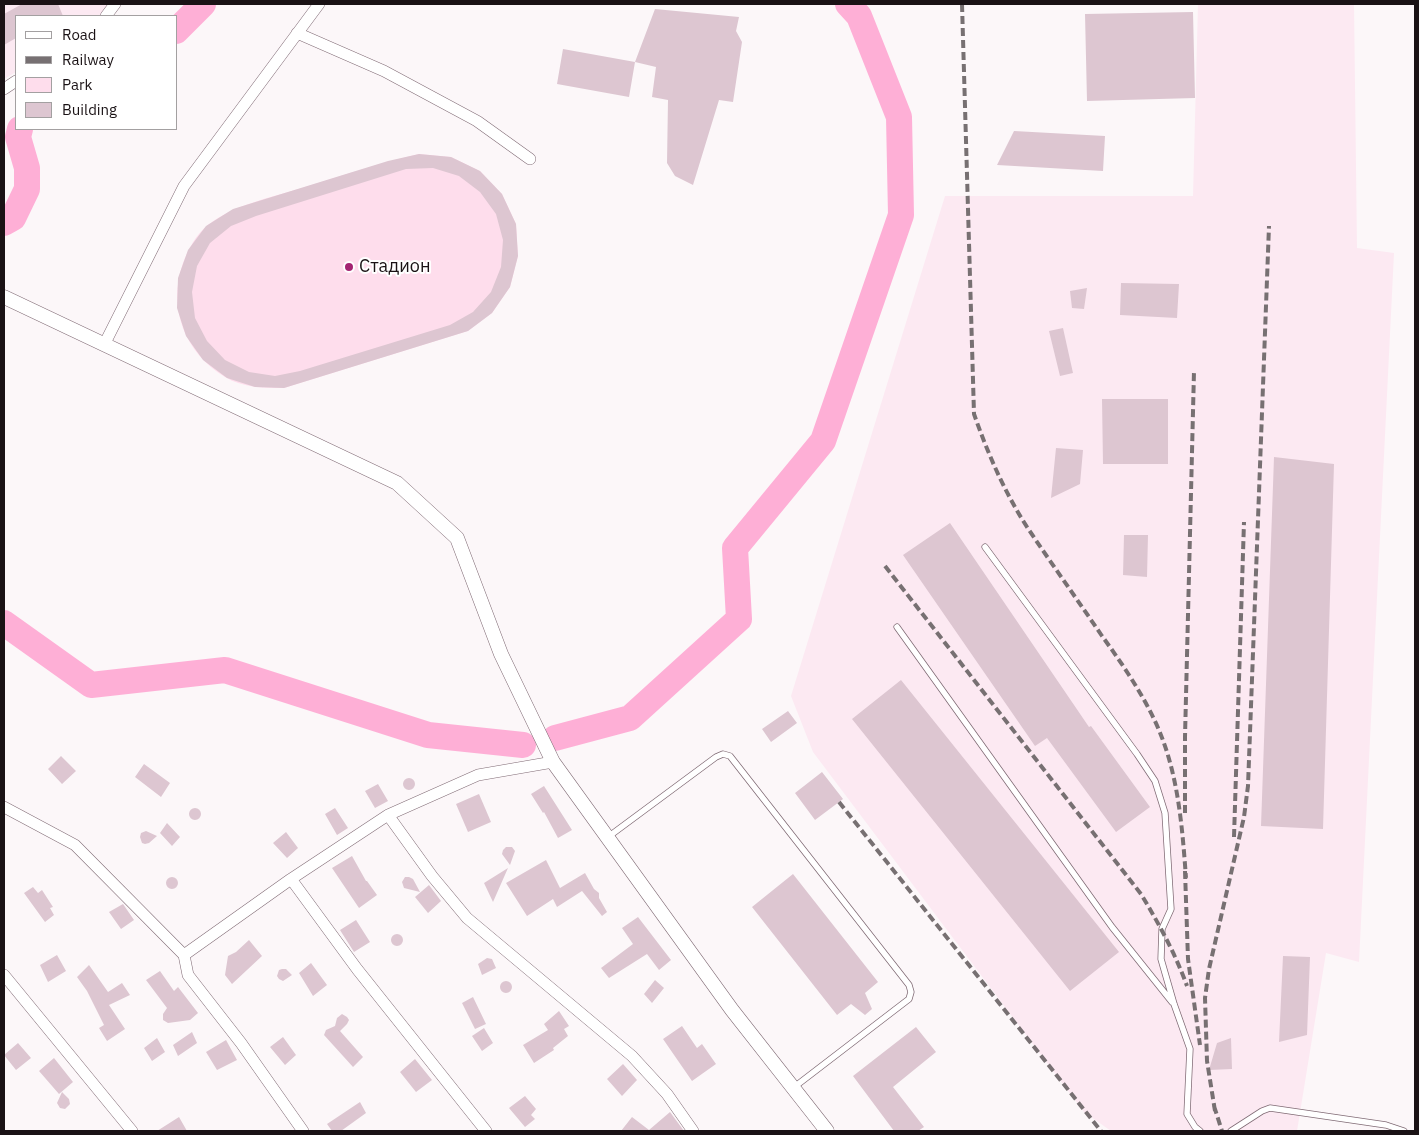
<!DOCTYPE html>
<meta charset="utf-8">
<style>
body{margin:0}
#map{position:relative;width:1419px;height:1135px;overflow:hidden;background:#fcf7f9;font-family:"IBM Plex Sans",sans-serif}
canvas{display:block}
.frame{position:absolute;inset:0;border:5px solid #1a1215;pointer-events:none}
.legend{position:absolute;left:15px;top:15px;width:162px;height:115px;box-sizing:border-box;background:#fff;border:1px solid #a3a0a1;margin:0;padding:6px 9px;list-style:none;font-size:15px;color:#1a1215}
.legend li{display:flex;align-items:center;gap:10px;height:25px}
.legend b{width:25px;border:1px solid #a3a0a1}
</style>
<div id="map">
<canvas width="1419" height="1135"></canvas>
<div class="frame"></div>
<ul class="legend">
<li><b style="height:6px;background:#fff"></b>Road</li>
<li><b style="height:6px;background:#777072"></b>Railway</li>
<li><b style="height:14px;background:#feddec"></b>Park</li>
<li><b style="height:14px;background:#ddc6d1"></b>Building</li>
</ul>
</div>
<script>
const ctx = document.querySelector('canvas').getContext('2d');
ctx.lineJoin = 'round';
function fillPath(path, color) { ctx.fillStyle = color; ctx.fill(path, 'evenodd'); }
function strokePath(path, color, width, dash) { ctx.strokeStyle = color; ctx.lineWidth = width; ctx.lineCap = dash ? 'butt' : 'round'; ctx.setLineDash(dash || []); ctx.stroke(path); }
function write(font, color, halo, rows, align = 'center') {
  ctx.font = font + ' "IBM Plex Sans",sans-serif'; ctx.lineWidth = 4; ctx.setLineDash([]); ctx.textBaseline = 'middle'; ctx.strokeStyle = halo; ctx.fillStyle = color; for (const [text, x, y, turn = 0] of rows) {
    ctx.save(); ctx.translate(x, y); ctx.rotate((+turn || 0) * Math.PI / 180); ctx.textAlign = isNaN(turn) ? turn : align; if (halo) ctx.strokeText(text, 0, 0); ctx.fillText(text, 0, 0); ctx.restore();
  }
}
fillPath(new Path2D(`
 M4 4H109L102 16H16V72L4 79Z
 M1198 4H1354L1357 248 1394 253 1359 962 1326 953 1297 1131H1111L1084 1112 813 752 791 696 945 196H1193Z`), '#fce9f2');
fillPath(new Path2D(`
 M419 154 451 157 480 171 502 194 516 224 518 256 510 287 492 313 468 331 284 388C265 388 243 388 225 377 185 353 167 308 183 263 188 250 196 234 208 225 235 204 270 198 302 188 341 176 380 163 419 154Z`), '#feddec');
strokePath(new Path2D(`
 M176 31 203 4
 M4 223 13 218 27 189V168L18 137 20 129
 M4 623 91 685 225 670 428 735 523 745
 M555 738 630 718 739 619 735 548 823 441 901 215 899 117 859 16 848 4`), '#feafd6', 26);
fillPath(new Path2D(`
 M22 4H58L63 16H16V38L4 45V14Z
 M655 9 739 17 736 31 742 42 733 102 719 100 693 185 675 176 667 163 668 100 652 97 656 67 635 62Z
 M1193 12 1195 98 1087 101 1085 14Z
 M563 49 635 62 629 97 557 84Z
 M1014 131 1105 136 1103 171 997 165Z
 M419 154 451 157 480 171 502 194 516 224 518 256 510 287 492 313 468 331 284 388 255 387 227 378 203 360 186 336 177 308 178 278 188 250 206 226 233 209 388 161ZM433 168 459 176 480 192 496 214 503 240 501 267 491 292 473 312 450 325 300 371 275 376 249 372 225 360 207 341 195 318 192 292 197 266 210 243 231 226 256 216 406 169Z
 M1121 283 1179 284 1177 318 1120 315Z
 M1087 288 1084 309 1072 308 1070 291Z
 M1063 328 1073 373 1060 376 1049 331Z
 M1102 399H1168V464H1103Z
 M1056 448 1083 450 1080 484 1051 498Z
 M1274 457 1334 464 1323 829 1261 826Z
 M950 523 1089 727 1091 726 1150 807 1116 832 1047 738 1035 746 903 555Z
 M1124 535H1148L1147 577 1123 575Z
 M901 680 1119 952 1070 991 852 719Z
 M788 711 797 723 771 742 762 729Z
 M61 756 76 771 62 784 48 769Z
 M144 764 170 783 161 797 135 777Z
 M822 772 843 799 815 820 795 793Z
 M403 784a6 6 0 1 1 12 0a6 6 0 1 1-12 0Z
 M378 784 388 801 375 808 365 791Z
 M544 786 572 830 558 838 544 812 543 813 531 794Z
 M479 794 491 822 468 832 456 804Z
 M189 814a6 6 0 1 1 12 0a6 6 0 1 1-12 0Z
 M335 808 348 828 337 835 325 814Z
 M167 823 180 837 172 846 160 833Z
 M146 831 157 836 149 843 145 844 142 843 140 837 141 833Z
 M286 832 298 848 287 858 273 843Z
 M506 847H512L515 851 510 865 502 854 503 850Z
 M352 856 366 881H367L377 895 359 908 332 868Z
 M546 860 560 888 585 873 594 889 599 893V898L607 912 602 916 582 891 557 907 553 899 527 916 506 883Z
 M508 868 493 902 484 883Z
 M793 874 878 982 865 993 872 1009 865 1015 851 1004 837 1015 752 907Z
 M166 883a6 6 0 1 1 12 0a6 6 0 1 1-12 0Z
 M405 877H409L413 879 420 892 404 888 402 882Z
 M429 885 441 901 428 913 415 897Z
 M33 887 38 893 42 890 53 907 50 908 54 915 45 922 24 893Z
 M123 904 134 920 121 929 109 912Z
 M638 917 671 960 659 970 647 954 609 978 601 968 633 944 622 928Z
 M356 920 370 942 354 952 340 930Z
 M391 940a6 6 0 1 1 12 0a6 6 0 1 1-12 0Z
 M249 940 262 956 232 984 225 975 228 956 236 952Z
 M57 955 66 971 48 982 40 965Z
 M1283 956 1310 957 1307 1035 1279 1042Z
 M487 958 492 959 496 968 482 975 478 964Z
 M311 963 327 985 313 996 299 973Z
 M89 965 108 992 122 983 130 995 109 1005 125 1029 107 1041 99 1028 104 1025 87 991 77 977Z
 M282 969H286L292 975 283 981 279 979 277 976 279 970Z
 M160 971 174 991 178 987 198 1013 190 1020 168 1023 163 1020V1014L167 1008 146 980Z
 M655 980 664 988 652 1003 644 994Z
 M500 987a6 6 0 1 1 12 0a6 6 0 1 1-12 0Z
 M473 997 486 1024 475 1029 462 1003Z
 M559 1011 569 1026 564 1029 568 1036 553 1048 554 1050 534 1063 523 1045 548 1030 544 1024Z
 M342 1014 347 1017 349 1020 347 1024 340 1031 363 1057 353 1067 324 1035 326 1030 335 1026 337 1018Z
 M682 1026 697 1048 702 1044 716 1064 692 1081 663 1039Z
 M916 1027 936 1052 893 1087 924 1127 918 1131H894L853 1076Z
 M484 1028 493 1043 482 1051 472 1036Z
 M192 1032 197 1043 178 1056 173 1045Z
 M283 1037 296 1055 285 1065 270 1047Z
 M157 1038 165 1052 152 1061 144 1048Z
 M1231 1038 1232 1069 1209 1070 1217 1043Z
 M226 1040 237 1060 217 1070 206 1052Z
 M18 1043 31 1058 16 1070 4 1055Z
 M54 1058 73 1082 59 1094 39 1071Z
 M415 1059 432 1080 416 1092 400 1072Z
 M623 1064 637 1080 622 1096 607 1079Z
 M62 1092 69 1099 70 1104 65 1109 60 1108 57 1103Z
 M525 1096 536 1109 531 1115 535 1119 525 1127 509 1108Z
 M360 1102 366 1113 341 1131H332L327 1124Z
 M670 1112 684 1131H621L632 1117 649 1130Z
 M179 1117 187 1131H157Z`), '#ddc6d1');
const service = new Path2D(`
 M985 547 1137 754 1155 781 1165 813 1171 909 1162 929 1161 959 1174 1004 1190 1049 1187 1114 1195 1127 1200 1131
 M897 627 1112 927 1172 1002
 M608 837 716 757 723 754 730 756 909 985 911 992 909 999 793 1088
 M1231 1131 1262 1111 1270 1108 1386 1125 1404 1131`);
const minor = new Path2D(`
 M106 16 115 4
 M297 33 384 71 477 121 530 159
 M4 89 16 81
 M104 345 184 186 319 4
 M4 807 75 845 184 955 188 975 241 1043 303 1131
 M388 815 432 876 467 918 632 1056 667 1094 693 1131
 M291 879 357 969 486 1131
 M184 955 291 879 388 815 478 775 553 762
 M4 975 132 1131`);
const tertiary = new Path2D(`
 M4 297 397 483 457 538 501 654 553 762 732 1010 827 1131`);
strokePath(service, '#806b75', 7);
strokePath(minor, '#806b75', 12);
strokePath(tertiary, '#806b75', 15);
strokePath(service, '#fff', 5.5);
strokePath(minor, '#fff', 11);
strokePath(tertiary, '#fff', 14);
strokePath(new Path2D(`
 M962 4 974 414C988 454 1004 491 1027 527 1051 563 1077 599 1102 636 1121 662 1140 690 1154 719 1178 769 1182 824 1186 878
 M885 566 1141 894C1159 924 1175 953 1187 986
 M839 802 1101 1131
 M1185 813V737L1194 371
 M1234 837 1244 522
 M1185 871 1188 959 1200 1045
 M1214 1106 1222 1131
 M1215 1111 1207 1061 1205 998 1209 969 1244 817 1248 786 1269 226`), '#777072', 4, [8, 4]);
for (const [x, y, r, color] of [
 [349,267,5,"#a42372"]
]) { const dot = new Path2D(); dot.arc(x, y, r, 0, 2 * Math.PI); ctx.fillStyle = color; ctx.fill(dot); strokePath(dot, '#fff', 2); }
write('18px', '#1a1215', '#fff', [
 ["Стадион",359,267]
], 'left');
</script>
